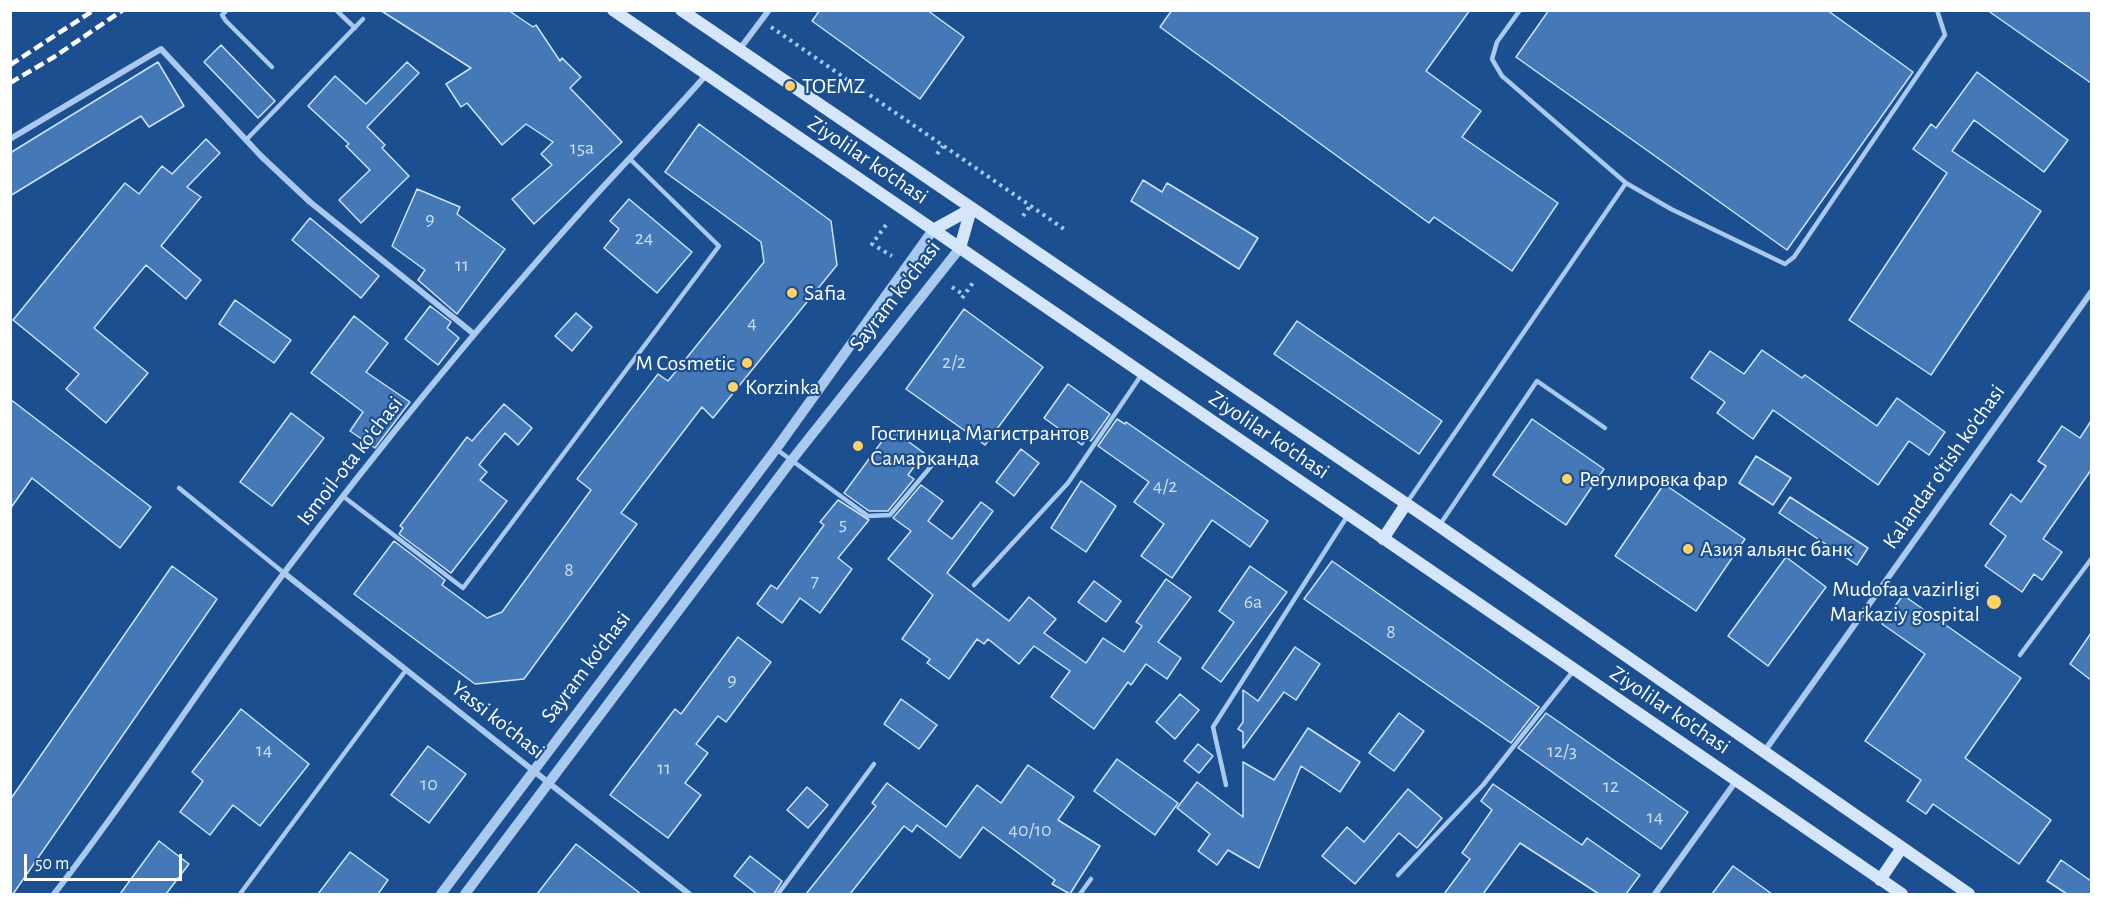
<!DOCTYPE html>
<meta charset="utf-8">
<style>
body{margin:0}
#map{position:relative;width:2102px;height:905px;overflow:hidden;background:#1b4f8f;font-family:"Alegreya Sans",sans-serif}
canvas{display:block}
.frame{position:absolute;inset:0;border:12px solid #fff;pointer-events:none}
.scale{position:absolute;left:24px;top:854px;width:158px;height:27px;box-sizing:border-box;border:3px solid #fff;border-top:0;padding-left:8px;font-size:18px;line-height:21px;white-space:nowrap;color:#fff;-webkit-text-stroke:4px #1b4f8f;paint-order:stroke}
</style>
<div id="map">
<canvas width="2102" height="905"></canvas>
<div class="frame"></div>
<div class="scale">50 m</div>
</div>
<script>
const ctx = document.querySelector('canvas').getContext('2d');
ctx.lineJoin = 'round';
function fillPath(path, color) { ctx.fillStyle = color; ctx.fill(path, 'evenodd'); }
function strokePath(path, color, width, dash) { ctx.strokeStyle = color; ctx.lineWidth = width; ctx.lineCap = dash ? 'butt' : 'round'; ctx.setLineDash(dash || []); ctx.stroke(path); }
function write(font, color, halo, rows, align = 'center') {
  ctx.font = font + ' "Alegreya Sans",sans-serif'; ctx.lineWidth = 4.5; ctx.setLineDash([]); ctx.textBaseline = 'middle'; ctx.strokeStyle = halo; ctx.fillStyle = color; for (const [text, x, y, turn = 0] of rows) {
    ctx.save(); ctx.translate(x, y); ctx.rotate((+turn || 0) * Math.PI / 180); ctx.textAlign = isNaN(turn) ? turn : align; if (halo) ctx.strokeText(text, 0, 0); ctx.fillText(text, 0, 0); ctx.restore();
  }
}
const building = new Path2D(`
 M380 10H508L533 27 536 25 560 61 562 58 581 77 570 88 622 142 534 224 512 199 552 165 541 154 553 142 526 124 502 145 467 103 461 107 446 84 471 68Z
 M820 10H927L964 37 920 99 812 21Z
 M1172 10H1470L1426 71 1481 111 1462 137 1558 203 1512 271 1434 217 1429 223 1160 27Z
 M1549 10H1827L1913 72 1787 250 1516 57Z
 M1987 10H2091V83Z
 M221 45 275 101 258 118 204 62Z
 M158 62 184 106 149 127 141 116 10 196V153Z
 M407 62 419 73 367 127 385 145 382 148 409 176 361 223 339 200 370 170 346 146 349 144 308 106 335 76 366 104Z
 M1977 72 2068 140 2044 172 1974 120 1952 151 2041 211 1931 375 1849 320 1947 173 1913 149 1931 124 1936 128Z
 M699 124 831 221 837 265 713 418 702 407 621 513 637 524 524 679 475 684 354 594 394 541 445 580 442 585 487 618 502 612 591 490 577 479 658 374 668 381 764 262 761 242 665 172Z
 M206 139 220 153 187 187 201 197 161 246 201 280 186 299 146 265 94 328 148 373 106 423 66 389 79 374 13 320 125 183 139 194 162 166 172 174Z
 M1143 180 1162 192 1167 183 1258 238 1239 269 1131 201Z
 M417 189 460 207 457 214 505 249 457 314 418 280 425 270 392 246Z
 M629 199 692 252 657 293 604 248 619 229 610 221Z
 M310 218 379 276 361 298 292 240Z
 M235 300 291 340 274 363 219 324Z
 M430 306 451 322 447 328 459 338 438 365 405 339Z
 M964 309 1043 367 985 445 906 389Z
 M576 313 592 327 572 351 555 336Z
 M354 316 388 343 366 372 410 402 375 448 350 431 363 412 311 373Z
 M1297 321 1442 421 1419 454 1274 354Z
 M1762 350 1802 378 1805 375 1877 426 1897 398 1945 432 1929 455 1909 441 1878 485 1773 410 1753 439 1717 413 1725 402 1691 378 1710 351 1744 374Z
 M1068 384 1110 414 1091 441 1087 438 1082 445 1044 418Z
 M10 399 151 507 120 548 32 478 10 509Z
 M504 404 532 428 518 445 505 433 479 465 487 472 480 480 507 501 451 573 399 534 403 528 400 526 467 437 472 441Z
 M291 413 324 438 272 506 240 482Z
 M1117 419 1125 424 1126 422 1268 521 1250 547 1212 520 1172 578 1141 556 1164 524 1134 502 1149 482 1098 446Z
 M1532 419 1604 469 1566 525 1493 475Z
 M2091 421V470L2043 539 2062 552 2042 580 2034 574 2022 592 1985 566 2006 536 1990 524 2011 494 2021 502 2046 466 2038 461 2062 426 2080 438Z
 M891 429 924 453 908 475 914 479 888 511H869L844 493Z
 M1021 449 1039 463 1014 496 996 482Z
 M1756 456 1791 478 1773 505 1739 483Z
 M1081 481 1116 506 1086 552 1051 528Z
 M1664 484 1745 539 1696 611 1615 556Z
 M921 485 943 501 928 521 952 539 981 502 993 511 947 573 1009 621 1029 597 1056 619 1044 633 1086 663 1103 638 1124 652 1142 626 1136 622 1166 579 1191 597 1158 642 1181 658 1167 679 1146 664 1131 685 1128 682 1094 729 1051 697 1070 671 1034 646 1019 664 988 639 984 644 977 639 949 679 927 663 930 659 902 639 933 595 888 559 911 531 893 518Z
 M1790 497 1868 548 1857 565 1779 513Z
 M838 500 869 520 838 558 852 569 820 613 800 598 782 623 757 604 771 585 777 589 824 525 820 522Z
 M1786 557 1826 587 1768 666 1728 636Z
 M1332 561 1539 707 1511 743 1304 599Z
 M172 566 217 599 13 894H10V800Z
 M1250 566 1287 592 1221 682 1202 668 1234 622 1219 611Z
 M1094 581 1121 601 1106 622 1078 602Z
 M1903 595 2021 678 1965 758 2051 820 2019 864 1933 804 1926 814 1907 801 1921 780 1865 741 1925 654 1882 624Z
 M2091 633V680L2070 664Z
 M738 637 771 662 726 722 718 716 696 744 708 753 685 783 701 795 668 838 610 795 675 709 681 714Z
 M1295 647 1320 664 1296 700 1284 692 1243 748V732L1238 729 1243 722V690L1258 701Z
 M1180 694 1199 710 1175 739 1156 722Z
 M901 699 937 725 919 749 884 724Z
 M241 709 309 764 260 826 233 805 210 835 180 812 203 781 192 772Z
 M1399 713 1424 731 1394 771 1369 753Z
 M1546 713 1688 812 1661 849 1518 748Z
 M1308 728 1360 762 1340 792 1301 766 1259 868 1228 850 1217 865 1198 851 1210 834 1177 808 1197 782 1243 817V762L1274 780Z
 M1198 744 1213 756 1199 773 1184 761Z
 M428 746 466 774 429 823 391 795Z
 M1117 759 1178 803 1155 835 1094 791Z
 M1028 765 1074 797 1058 820 1100 846 1070 894 1052 884 1055 880 983 827 960 858 917 825 912 832 904 826 850 894H806L876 806 872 803 887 783 946 827 977 785 1001 803Z
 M1493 784 1582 845 1587 838 1640 875 1626 894H1599L1520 843 1483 894H1444L1470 859 1462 853 1492 810 1481 801Z
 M807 787 828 805 808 828 787 810Z
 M1408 789 1442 818 1417 848 1399 833 1355 884 1322 856 1347 827 1364 842Z
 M159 841 189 864 166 894H120Z
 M576 844 641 894H537Z
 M350 852 388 880 378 894H318Z
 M750 856 782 881 774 894H757L734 876Z
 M2061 860 2091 881V894H2067L2047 881Z
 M1733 866 1772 894H1712Z`);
fillPath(building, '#4478b7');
strokePath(building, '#cfe3fa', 1.5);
strokePath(new Path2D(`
 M771 27 1067 231
 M937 154 943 146
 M1023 216 1030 206
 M886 225 872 244 892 256
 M952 287 964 295
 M962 298 975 280`), '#a9c9ee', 4, [3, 4.5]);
strokePath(new Path2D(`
 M227 10 222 15 226 21 272 67
 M336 10 355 28
 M1520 10 1497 42 1492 59 1502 76 1626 183
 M246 140 363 19
 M776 449 868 516 890 515 933 464
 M179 488 284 573
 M344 497 463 588 719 246 631 160
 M1406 504 1626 183 1671 209 1785 264 1794 257 1945 35 1937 10
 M1439 526 1537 381 1605 428
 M974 585 1068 483 1142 374
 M2020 655 2092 558
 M1226 785 1213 727 1348 515
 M1398 875 1483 785 1574 670
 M240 894 406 670
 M778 894 874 764
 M1080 894 1091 879`), '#a9c9ee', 4.5);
strokePath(new Path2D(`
 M739 50 769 10
 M10 139 161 49 261 156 310 202 474 334
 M284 573 689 894
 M1764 752 2092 291
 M54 894C135 790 205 679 284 573 379 447 480 324 585 207 625 162 667 120 706 75
 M1655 894 1736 781`), '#a9c9ee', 6);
strokePath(new Path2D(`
 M441 894 776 449 933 230
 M465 894 791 461 960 248`), '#a9c9ee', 10);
strokePath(new Path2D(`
 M613 10 1902 894
 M681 10 1439 526 1969 894
 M933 230 971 209
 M960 248 971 209
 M1383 539 1406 504
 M1880 880 1901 849`), '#d6e6fa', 12);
strokePath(new Path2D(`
 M10 65 94 10
 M10 83 54 57 123 10`), '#fff', 4.5, [10, 4.5]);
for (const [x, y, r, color] of [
 [790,86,6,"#ffd166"],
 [792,293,6,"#ffd166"],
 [747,363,6,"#ffd166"],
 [733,387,6,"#ffd166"],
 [858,446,6,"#ffd166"],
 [1567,479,6,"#ffd166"],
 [1688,549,6,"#ffd166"],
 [1994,602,8,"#ffd166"]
]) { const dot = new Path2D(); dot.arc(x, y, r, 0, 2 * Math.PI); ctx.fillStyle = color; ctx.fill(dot); strokePath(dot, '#1b4f8f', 2); }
write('20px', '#d0dded', null, [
 ["15а",582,148],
 ["9",430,219],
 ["24",644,238],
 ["11",462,265],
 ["4",752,323],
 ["2/2",954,362],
 ["4/2",1165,486],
 ["5",843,524],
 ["8",569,570],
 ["7",815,581],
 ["6a",1253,602],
 ["8",1391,632],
 ["9",732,680],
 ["14",264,750],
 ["12/3",1562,751],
 ["11",664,768],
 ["10",429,784],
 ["12",1611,786],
 ["14",1655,817],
 ["40/10",1030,830]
]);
write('22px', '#fff', '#1b4f8f', [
 ["TOEMZ",802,86],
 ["Safia",804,293],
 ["M Cosmetic",735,363,"right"],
 ["Korzinka",745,387],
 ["Гостиница Магистрантов",870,433],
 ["Самарканда",870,458],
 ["Регулировка фар",1579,479],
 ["Азия альянс банк",1700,549],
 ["Mudofaa vazirligi",1980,589,"right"],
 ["Markaziy gospital",1980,614,"right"]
], 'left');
write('22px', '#fff', '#1b4f8f', [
 ["Ziyolilar ko'chasi",868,160,34],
 ["Sayram ko'chasi",895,296,-52],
 ["Ziyolilar ko'chasi",1269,435,34],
 ["Ismoil-ota ko'chasi",350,461,-52],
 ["Kalandar o'tish ko'chasi",1944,467,-55],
 ["Sayram ko'chasi",586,667,-53],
 ["Ziyolilar ko'chasi",1670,710,34],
 ["Yassi ko'chasi",498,720,38]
]);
</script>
